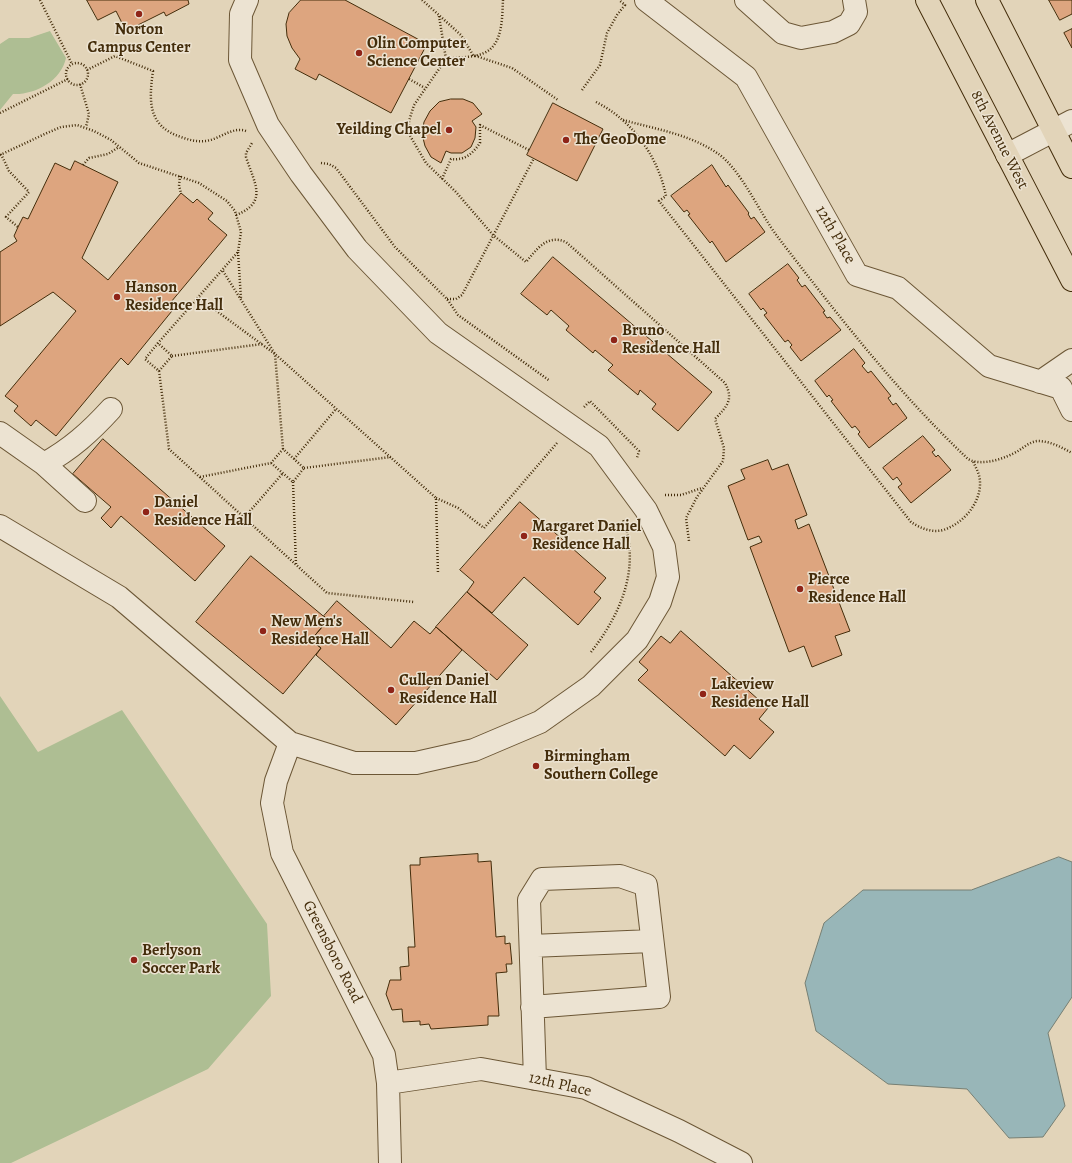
<!DOCTYPE html>
<style>
body{margin:0}
canvas{display:block;background:#e2d4b9}
</style>
<canvas width="1072" height="1163"></canvas>
<script>
const ctx = document.querySelector('canvas').getContext('2d');
ctx.lineJoin = 'round';
function fillPath(path, color) { ctx.fillStyle = color; ctx.fill(path, 'evenodd'); }
function strokePath(path, color, width, dash) { ctx.strokeStyle = color; ctx.lineWidth = width; ctx.lineCap = dash ? 'butt' : 'round'; ctx.setLineDash(dash || []); ctx.stroke(path); }
function write(font, color, halo, rows, align = 'center') {
  ctx.font = font + ' Alegreya,serif'; ctx.lineWidth = 3; ctx.setLineDash([]); ctx.textBaseline = 'middle'; ctx.strokeStyle = halo; ctx.fillStyle = color; for (const [text, x, y, turn = 0] of rows) {
    ctx.save(); ctx.translate(x, y); ctx.rotate((+turn || 0) * Math.PI / 180); ctx.textAlign = isNaN(turn) ? turn : align; if (halo) ctx.strokeText(text, 0, 0); ctx.fillText(text, 0, 0); ctx.restore();
  }
}
fillPath(new Path2D(`
 M50 31 66 58C61 81 35 95 13 94L0 110V44L9 38H29Z
 M0 696 38 752 122 710 267 924 271 996 208 1069 11 1163H0Z`), '#aebe93');
const water = new Path2D(`
 M1059 857 1072 862V997L1048 1033 1065 1106 1043 1137 1009 1138 967 1089 888 1084 816 1031 805 983 824 923 863 890H971Z`);
fillPath(water, '#98b6b8');
strokePath(water, '#767f73', 1);
const building = new Path2D(`
 M87 0H188L189 4 166 16 164 12 126 31 116 11 98 20Z
 M301 0H345L427 44 391 113 319 74 316 80 295 69 300 59 292 48 287 36 286 24 289 13Z
 M1049 0H1072V14L1060 20Z
 M1072 29V48L1064 33Z
 M451 99H463L473 103 482 114 472 121 476 127 475 138 471 147 462 153H451L446 151 441 163 431 157 425 146 422 134 424 122 430 111 439 102Z
 M553 103 603 129 577 181 527 155Z
 M75 161 118 182 82 258 108 280 181 193 193 203 197 199 213 213 208 219 227 235 171 302 176 306 128 365 121 358 56 436 36 420 31 426 14 411 18 406 5 396 76 311 53 292 0 326V252L17 241 14 236 18 227 23 217 28 219 55 163 70 170Z
 M712 165 726 187 728 185 749 213 748 214 751 219 754 217 765 232 726 262 712 241 710 243 688 215 690 214 687 210 684 212 671 196Z
 M553 257 712 392 678 431 652 409 656 404 640 390 638 395 608 370 613 365 595 350 593 353 566 330 569 326 551 310 547 315 521 294Z
 M788 264 799 278 797 280 802 287 805 285 825 311 823 312 827 318 830 317 841 330 801 361 790 347 792 345 788 340 785 342 764 315 767 313 763 308 761 310 749 294Z
 M854 349 865 363 862 366 868 373 871 371 891 396 888 398 893 405 896 403 907 418 869 448 858 434 860 432 855 426 852 428 831 401 833 400 829 395 827 397 815 381Z
 M923 436 935 450 932 452 936 457 938 455 951 470 911 503 898 487 902 484 897 477 893 480 883 468Z
 M103 439 225 546 195 581 121 516 111 528 101 518 111 507 73 474Z
 M768 460 772 470 788 464 807 515 795 520 798 529 809 524 850 631 835 636 842 655 812 667 804 646 789 652 750 547 762 542 759 536 748 540 728 486 745 479 741 470Z
 M520 502 606 578 594 592 601 598 578 625 524 577 492 613 467 592 474 582 460 570Z
 M251 556 328 620 311 640 321 648 283 694 196 622Z
 M467 592 528 645 497 680 436 627Z
 M337 601 391 648 414 621 430 634 436 627 462 650 396 725 316 655 321 648 311 640 328 620 324 616Z
 M681 631 768 708 759 719 774 732 750 759 734 745 725 756 638 680 648 670 639 662 661 636 670 643Z
 M478 854V862L491 861 496 937 505 936V944L510 943 512 964H506L507 972 496 973 499 1016H488V1025L431 1029 429 1024 420 1025V1021L403 1022 402 1009 392 1010 386 994 390 980H401L400 967 409 966 408 947H415L410 865H420V858Z`);
fillPath(building, '#dda57f');
strokePath(building, '#442d0b', 1);
const minor = new Path2D(`
 M646 0 746 77 857 275 898 288 989 366 1061 388 1072 410
 M746 0 783 33 801 38 833 32 849 24 856 12 854 0
 M1007 155 1072 121
 M1040 382 1072 360
 M0 433 44 464 85 501
 M44 464C71 449 90 432 111 409
 M0 526 119 597 290 743 354 763H416L474 750 540 722 591 686 637 640 660 602 668 577 664 547 646 510 599 446 438 333 357 249 301 174 268 125 240 60 241 14 247 0
 M290 743 276 781 272 803 282 853 384 1055 388 1083 390 1163
 M531 946 652 941
 M532 1007 659 997 646 885 620 876 542 879 529 900 535 1079
 M388 1083 481 1069 586 1088 679 1131 741 1163`);
const major = new Path2D(`
 M927 0 1072 280
 M987 0 1072 167`);
strokePath(minor, '#6c5736', 24);
strokePath(major, '#442d0b', 24);
strokePath(new Path2D(`
 M40 0 72 64
 M422 0 461 35 473 55 512 68 558 100
 M503 0C502 18 503 45 484 53 473 58 458 57 446 59L414 105 409 121V134L426 163 456 192 493 235 526 262C537 249 547 234 566 242L725 383C734 400 727 406 715 419L724 448 723 461 697 497 686 518 689 541
 M439 16 446 59
 M66 74a11 11 0 1 1 22 0a11 11 0 1 1-22 0Z
 M87 70 115 56 153 71C149 100 147 126 181 137 189 140 197 142 205 141 219 140 232 126 246 131
 M409 79 425 88
 M80 84 89 114 86 127
 M582 90 600 65 607 33 617 15 625 5 619 0
 M596 102C632 120 658 156 666 196L659 201 911 522C920 528 932 533 943 530 963 524 981 503 980 482 980 475 976 468 973 461
 M0 113 68 79
 M623 120C655 129 689 134 717 153 741 169 759 212 777 236 837 314 897 392 968 459 982 467 1006 458 1018 451 1024 447 1030 442 1037 441 1050 441 1061 447 1072 453
 M1 154 9 171 29 192 6 217 18 227
 M0 155 47 133 61 127 77 125 94 131 111 140 139 163 199 183 227 201 235 211 241 232 238 252 158 343
 M321 163 329 164 336 168 395 247 447 299 458 315 550 381
 M83 165 89 158 108 154 119 147
 M180 176 179 186 181 193
 M442 179 451 159C465 161 473 153 480 143V125L529 150
 M236 215C269 202 254 183 246 157V153L252 143
 M238 252 241 299
 M223 271 275 354 436 498 438 574
 M199 298 275 354 283 449
 M447 299H456L462 295 534 158
 M172 356 262 344
 M159 371 172 356 158 343 145 359 159 371 169 449 327 593 414 602
 M584 407 590 401 639 451 637 458
 M294 459 336 409
 M304 468 391 457
 M200 477 271 463 283 449 304 468 293 482 271 463
 M293 482 296 565
 M665 495H681L702 488
 M436 498 458 508 484 528 557 443
 M244 518 283 473
 M591 652C621 614 641 567 623 520`), '#442d0b', 2.5, [1, 2]);
strokePath(minor, '#ece3d2', 22);
strokePath(major, '#e2d4b9', 22);
for (const [x, y, r, color] of [
 [139,14,4,"#8f2418"],
 [359,53,4,"#8f2418"],
 [449,130,4,"#8f2418"],
 [566,140,4,"#8f2418"],
 [117,297,4,"#8f2418"],
 [614,340,4,"#8f2418"],
 [146,512,4,"#8f2418"],
 [524,536,4,"#8f2418"],
 [800,589,4,"#8f2418"],
 [263,631,4,"#8f2418"],
 [391,690,4,"#8f2418"],
 [703,694,4,"#8f2418"],
 [536,766,4,"#8f2418"],
 [134,960,4,"#8f2418"]
]) { const dot = new Path2D(); dot.arc(x, y, r, 0, 2 * Math.PI); ctx.fillStyle = color; ctx.fill(dot); strokePath(dot, '#ece3d2', 1.5); }
write('bold 16px', '#442d0b', '#ece3d2', [
 ["Norton",139,30,"center"],
 ["Campus Center",139,48,"center"],
 ["Olin Computer",367,44],
 ["Science Center",367,62],
 ["Yeilding Chapel",441,130,"right"],
 ["The GeoDome",574,140],
 ["Hanson",125,288],
 ["Residence Hall",125,306],
 ["Bruno",622,331],
 ["Residence Hall",622,349],
 ["Daniel",154,503],
 ["Residence Hall",154,521],
 ["Margaret Daniel",532,527],
 ["Residence Hall",532,545],
 ["Pierce",808,580],
 ["Residence Hall",808,598],
 ["New Men's",271,622],
 ["Residence Hall",271,640],
 ["Cullen Daniel",399,681],
 ["Residence Hall",399,699],
 ["Lakeview",711,685],
 ["Residence Hall",711,703],
 ["Birmingham",544,757],
 ["Southern College",544,775],
 ["Berlyson",142,951],
 ["Soccer Park",142,969]
], 'left');
write('16px', '#442d0b', '#ece3d2', [
 ["8th Avenue West",999,140,63],
 ["12th Place",835,235,60],
 ["Greensboro Road",332,952,63],
 ["12th Place",560,1085,13]
]);
</script>
